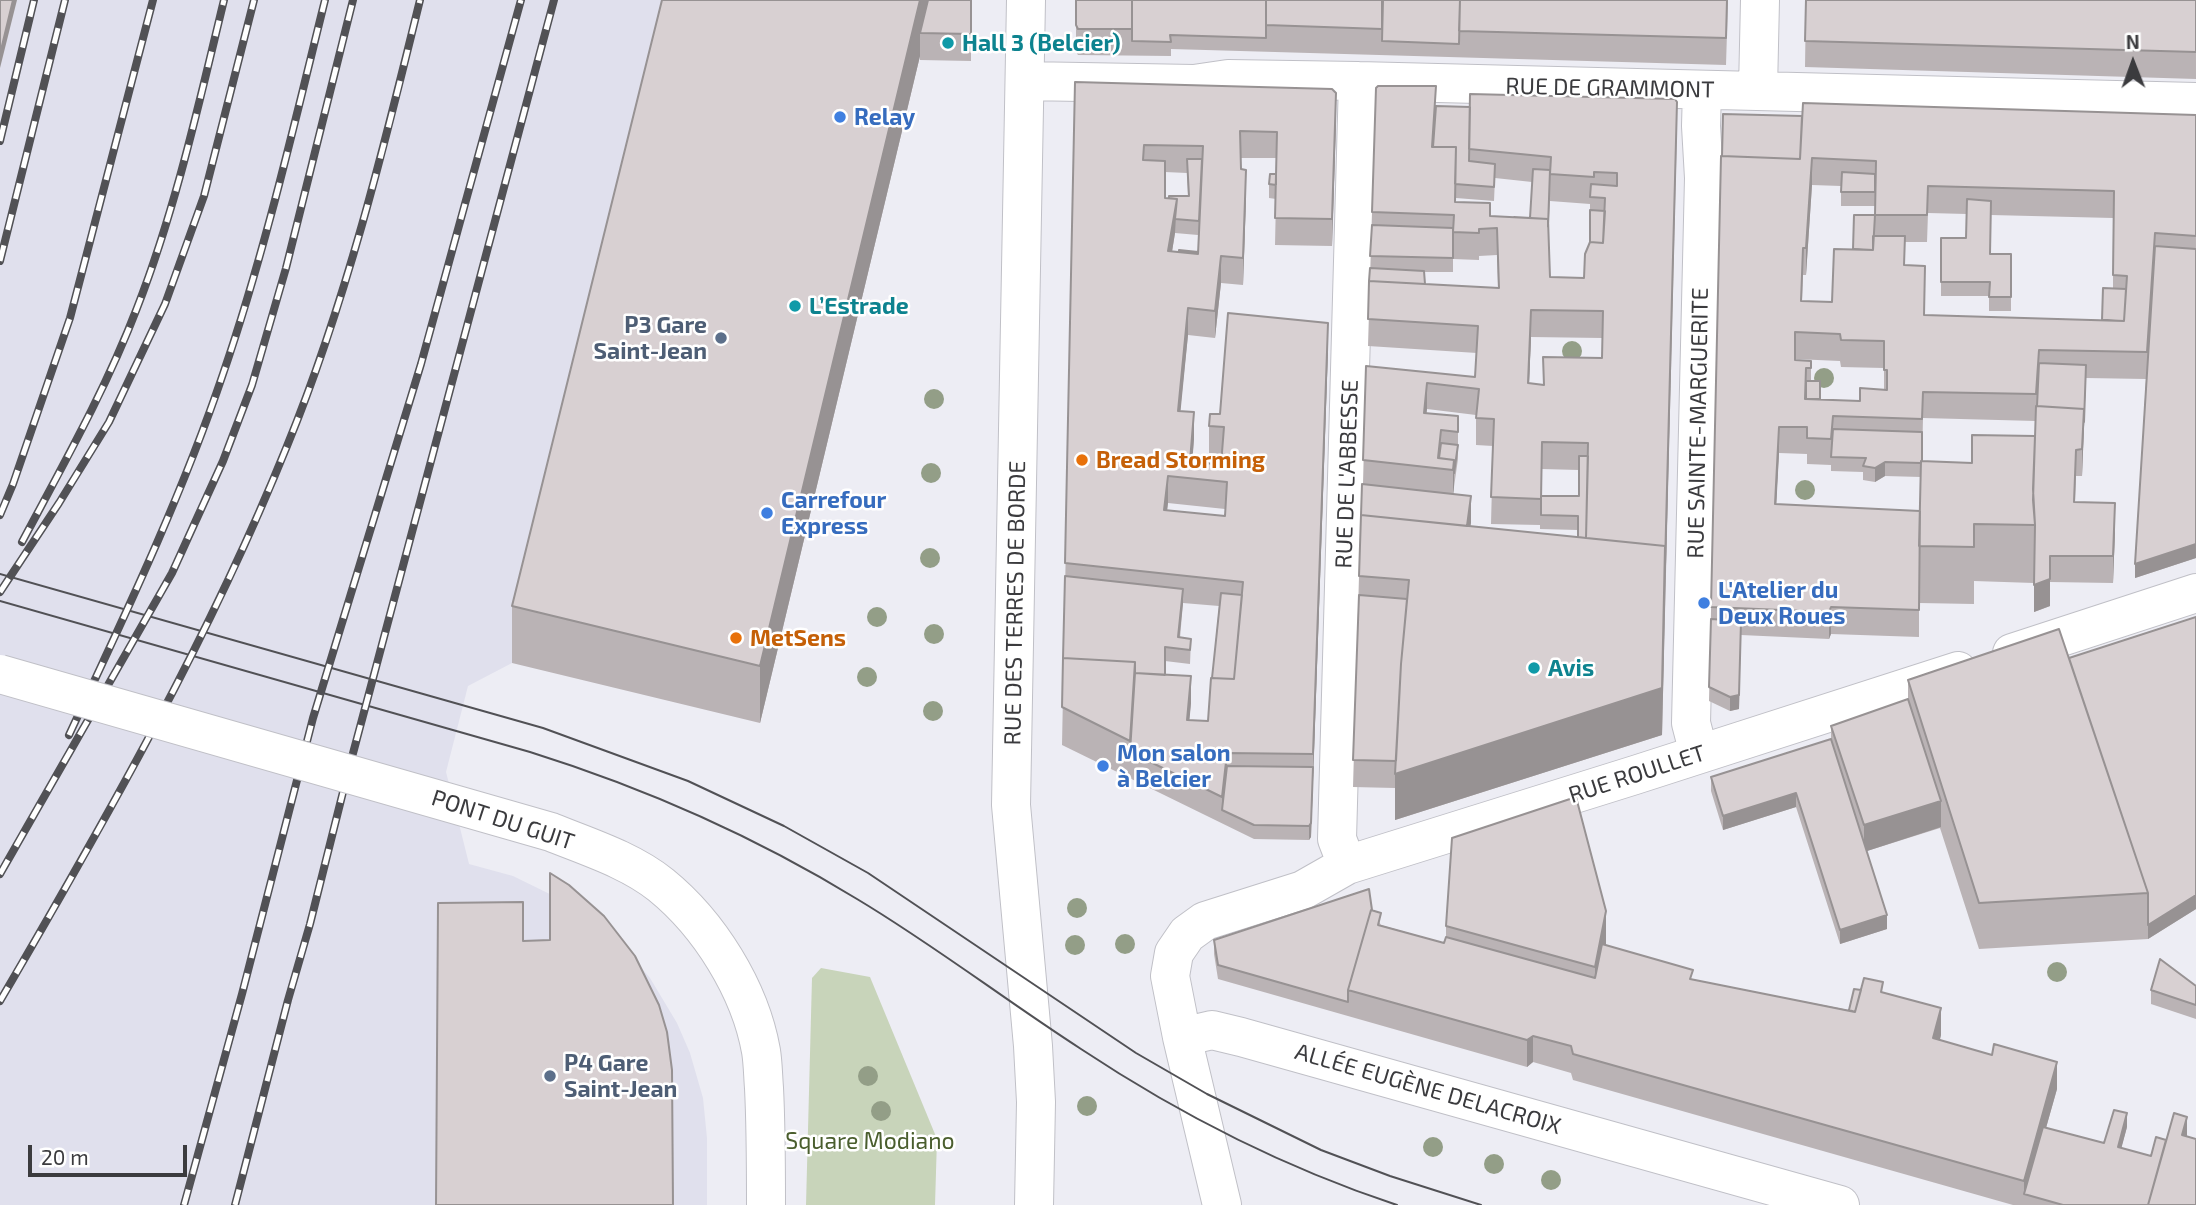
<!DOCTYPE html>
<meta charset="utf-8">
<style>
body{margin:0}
#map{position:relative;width:2196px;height:1205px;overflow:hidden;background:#ededf4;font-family:"Exo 2",sans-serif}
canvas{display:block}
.north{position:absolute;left:2098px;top:28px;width:70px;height:70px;-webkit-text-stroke:5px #fff;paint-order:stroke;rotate:359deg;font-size:19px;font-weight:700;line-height:28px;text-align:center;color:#3b3b3e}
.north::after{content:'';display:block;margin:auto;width:24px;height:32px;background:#3b3b3e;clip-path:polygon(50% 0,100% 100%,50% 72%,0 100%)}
.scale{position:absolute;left:28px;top:1145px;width:159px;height:32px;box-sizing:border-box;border:4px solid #3b3b3e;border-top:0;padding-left:9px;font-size:21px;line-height:24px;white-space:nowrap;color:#3b3b3e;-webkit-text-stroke:5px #fff;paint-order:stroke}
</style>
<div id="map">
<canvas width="2196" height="1205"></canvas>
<div class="north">N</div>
<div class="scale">20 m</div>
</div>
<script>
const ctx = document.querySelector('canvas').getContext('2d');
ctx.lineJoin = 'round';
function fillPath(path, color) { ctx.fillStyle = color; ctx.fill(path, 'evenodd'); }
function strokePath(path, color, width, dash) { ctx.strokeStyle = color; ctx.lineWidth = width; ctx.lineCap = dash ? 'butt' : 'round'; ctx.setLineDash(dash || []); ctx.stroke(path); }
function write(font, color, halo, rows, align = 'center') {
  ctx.font = font + ' "Exo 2",sans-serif'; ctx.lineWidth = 5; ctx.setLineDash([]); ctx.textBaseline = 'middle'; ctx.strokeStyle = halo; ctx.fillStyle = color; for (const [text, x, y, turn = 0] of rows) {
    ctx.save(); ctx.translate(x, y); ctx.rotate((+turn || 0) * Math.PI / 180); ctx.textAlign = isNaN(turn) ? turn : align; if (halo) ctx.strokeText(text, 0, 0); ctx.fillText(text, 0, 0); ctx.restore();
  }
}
fillPath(new Path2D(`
 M0 0H676L512 663 468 686 446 772 469 864 513 876 566 902 628 952 650 978 677 1023 690 1053 703 1098 707 1138V1205H0Z`), '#e0e0ed');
fillPath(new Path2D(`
 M821 968 870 977 937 1139 935 1205H806L812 978Z`), '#c8d4ba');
const street = new Path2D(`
 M1026 0 1011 805 1033 1046 1036 1102 1034 1205
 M1025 81 1194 84 1228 79 1358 81 2196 102
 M1758 90 1760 0
 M2012 653 2196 593
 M1699 754 1691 723 1704 178 1701 126 1702 90
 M1347 865 1337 839 1358 81
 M1182 1037 1212 1030 1241 1037 1840 1205
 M1222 1205 1182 1037 1170 976 1174 953 1187 934 1205 921 1303 890 1347 865 1635 775 1958 671`);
strokePath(street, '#c0c0c7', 40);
strokePath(street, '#fff', 38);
strokePath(new Path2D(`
 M0 574 543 728 688 781 784 826 868 873 1136 1053 1207 1094 1321 1150 1390 1176 1481 1205
 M0 601 530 752C645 788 754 836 857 899 934 945 1005 1000 1081 1049 1179 1114 1285 1168 1397 1205`), '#515155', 2);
const rail = new Path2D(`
 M0 141 34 0
 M0 261 65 0
 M0 515 13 484 70 318 153 0
 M22 542C63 465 106 389 137 308 176 208 199 103 224 0
 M0 592 59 503 109 422 165 304 204 196 254 0
 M69 735C124 617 181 498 223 374 265 252 294 125 325 0
 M0 874 172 573 223 461 252 385 286 268 353 0
 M0 1001C105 821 209 639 287 446 346 302 383 151 420 0
 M184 1205 242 994 313 718 421 364 521 0
 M235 1205 288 1000 310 924 348 772 554 0`);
strokePath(rail, '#515155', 8);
strokePath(rail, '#fff', 5, [16]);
const secondaryBridge = new Path2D(`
 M0 674 551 832C588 847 630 860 661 885 709 924 750 989 761 1051 763 1063 763 1076 764 1088 766 1127 766 1166 766 1205`);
strokePath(secondaryBridge, '#c0c0c7', 40, []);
strokePath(secondaryBridge, '#fff', 38);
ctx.fillStyle = '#939e87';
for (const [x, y] of [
 [1572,351],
 [1824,378],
 [934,399],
 [931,473],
 [1805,490],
 [930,558],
 [877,617],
 [934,634],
 [867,677],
 [933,711],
 [1077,908],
 [1125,944],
 [1075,945],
 [2057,972],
 [868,1076],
 [1087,1106],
 [881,1111],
 [1433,1147],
 [1494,1164],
 [1551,1180]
]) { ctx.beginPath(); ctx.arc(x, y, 10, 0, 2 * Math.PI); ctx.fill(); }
fillPath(new Path2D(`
 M662 0H971V61L920 60V56L760 723 512 663V606Z
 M1076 0H1728L1726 65 1171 49V56L1078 55 1076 52Z
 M1806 0H2196V79L1805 67Z
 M1075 82 1336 120 1332 246 1275 245 1276 199 1269 198V184L1276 174 1277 158H1240L1241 169 1246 197 1243 285 1221 283 1215 338 1188 335 1180 411 1194 439 1192 461 1221 465 1222 454 1209 453V426L1220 414 1328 349 1311 837 1309 840 1254 839 1062 745ZM1165 172 1187 173 1188 196 1169 198H1165ZM1175 233 1198 235V252L1172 251ZM1168 503 1225 509V516L1167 510ZM1183 603 1219 606 1208 721 1189 720 1191 703 1165 675V661L1190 664 1191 639 1180 638Z
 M1436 107 1677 129 1662 735 1395 820V788L1353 787 1359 576 1363 484 1366 366 1475 377 1477 353 1368 346 1372 212ZM1495 178 1532 182 1530 218 1490 216 1455 202 1456 198 1494 201ZM1550 201 1590 204V242L1584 278 1550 277 1548 235ZM1453 255V259L1479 260V256L1497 255 1498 288 1425 284 1424 272H1453ZM1531 337 1602 338V358L1543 385 1529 384ZM1427 409 1476 415V445L1493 446 1491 524 1540 525V529L1578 530V537L1470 526 1453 494 1458 459V416L1426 413ZM1542 469 1579 470V496H1542Z
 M2196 115V558L2135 578 2146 379 2086 378 2082 476H2076L2075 502 2115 530 2113 583 2050 582V606L2034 612V583L1974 581V604L1919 603V637L1831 634 1829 639 1741 635 1739 709 1730 711 1709 701 1721 156 1802 116ZM1812 185 1841 186V206H1875V215L1853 249 1832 302 1802 301 1803 275H1806ZM1928 213 1967 214 1966 238H1941V296H1989V311H2011V254H1991V215L2113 218V288L2102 320 1925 315 1905 265V242H1927ZM1795 359 1840 361 1841 367 1884 368V389L1860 401 1820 399 1811 381V361L1795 360ZM1923 418 2036 421 2035 461 1972 463 1922 461ZM1779 453 1807 454V464L1831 465V471L1863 472V480L1875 482 1885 476 1921 477 1920 511 1776 504Z
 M2196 617V909L2148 939 1979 949 1940 828 1867 851 1887 929 1840 944 1796 807 1723 830 1711 791V777L1831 739V726L1908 699V680L2069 658Z
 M1372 910 1381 925 1444 943 1446 937V926L1606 945 1693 980 1849 1010 1883 992 1941 1035 1940 1040 2057 1089 2046 1128 2104 1143 2127 1127 2121 1148 2151 1156 2166 1140 2187 1137 2196 1205H2013L1573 1080 1571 1073 1533 1062 1527 1067 1218 979 1214 954V940Z
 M2196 986V1019L2151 1004V990Z`), '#bab3b5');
fillPath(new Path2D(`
 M13 0H17L0 68V54Z
 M920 0H934L920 33V56L760 723V666Z
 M1336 93V120L1332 246V219Z
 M1677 102 1662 735 1395 820V774L1662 688Z
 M1812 158V185L1806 275V248Z
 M1246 170V197L1243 285V258Z
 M1177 199 1175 233 1168 277V251Z
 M1221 256V283L1215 338V311Z
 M1188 308V335L1178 437V411Z
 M1531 310V337L1528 410V383Z
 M1328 323V349L1313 781V754Z
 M2086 365V378L2082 476V449Z
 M1427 383V409L1424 439V413Z
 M1194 412V439L1191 478 1190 461Z
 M1779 427V453L1775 531V504Z
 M1454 460V487L1453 497V470Z
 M1885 462V476L1875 482V468Z
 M1168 476V503L1164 536V510Z
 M1471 496V523L1465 571V544Z
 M2115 503V530L2113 583V556Z
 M2196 544V558L2135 578V564Z
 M2050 556V606L2034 612V585Z
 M1183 589V603L1178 651V637Z
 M1831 607V634L1829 639V612Z
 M1741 621 1739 709 1730 711V697Z
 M1191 676V703L1187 747V720Z
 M1227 753V780L1222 810V824V797Z
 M1313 781 1311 837 1309 840V826Z
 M1796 793V807L1723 830V816Z
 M1941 801V827L1864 852V825Z
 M2196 895V909L2148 939V925Z
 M1606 911V949L1595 1005V967Z
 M1887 915V929L1840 944V930Z
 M1941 1008V1035L1933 1064V1038Z
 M1533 1036V1062L1527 1067V1040Z
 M2057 1062V1089L2027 1195 2024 1194V1181Z
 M2127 1113V1127L2118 1161V1147Z
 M2187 1117V1143L2182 1135Z`), '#979293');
const building = new Path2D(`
 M0 0H13L0 54Z
 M662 0H920L760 666 512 606Z
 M928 0H971V34L920 33Z
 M1076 0H1132V29H1078L1076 25Z
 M1132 0H1266V38L1170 35 1171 42 1132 41Z
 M1266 0H1382V29L1266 25Z
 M1383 0H1460L1459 44 1382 41Z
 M1460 0H1727L1726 38 1459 31Z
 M1806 0H2196V52L1805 41Z
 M1075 82 1332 89 1336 93 1332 219 1275 218 1277 132 1240 131 1241 169 1246 170 1243 258 1221 256 1215 311 1188 308 1178 411 1194 412 1190 461 1221 465 1224 427 1209 426 1210 414H1220L1228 313 1328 323 1313 754 1227 753 1222 797 1130 752 1135 673 1191 676 1187 720 1208 721 1211 678 1234 679 1243 582 1065 563ZM1144 145 1203 146 1198 254 1168 251 1177 199 1165 198V161L1143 160ZM1168 476 1227 482 1225 516 1164 510Z
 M1378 86H1436L1432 147H1456L1455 202 1490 203V216L1548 219 1550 277 1584 278 1585 254 1590 242 1603 243 1605 198 1590 197 1591 184 1617 186V173L1594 172V177L1550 174 1551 157 1469 149 1470 94 1675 99 1677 102 1665 565V546L1586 538 1588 443 1542 442 1541 499 1491 497 1494 419 1476 418 1479 389 1427 383 1424 413 1458 416V432L1441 430 1438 458 1454 460 1453 470 1363 460 1366 366 1475 377 1478 326 1368 319 1369 281 1499 288 1497 228 1479 229V233L1453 232 1454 215 1372 212 1376 88ZM1531 310 1603 311 1602 358 1543 357 1544 385 1528 383Z
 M1803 103 2196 115V236L2155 233 2147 352 2039 350 2036 394 1923 392 1922 419 1833 416 1831 439 1807 438V427H1779L1775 504 1920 511 1919 610 1831 607 1829 612 1711 607 1721 156 1800 159ZM1812 158 1876 161 1875 215H1927L1928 186 2114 191 2113 275 2127 276 2124 321 1924 315 1925 266 1904 265 1905 236H1873V250L1834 249 1832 302 1801 301 1803 248H1806ZM1795 332 1840 334 1841 340 1884 341V370H1887V390L1860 388V401L1805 399 1806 368H1811V361L1795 360Z
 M1436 106 1470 107 1469 161 1495 164 1494 187 1455 184 1456 147H1433Z
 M1723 114 1802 116 1800 159 1722 156Z
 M1187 159H1202L1199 221 1175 219 1177 199 1169 198V196H1189Z
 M1533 169 1550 170 1548 227V219L1514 217 1530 218Z
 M1842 172 1875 174V192H1841Z
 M1270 174H1276V185L1269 184Z
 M1967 199 1991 201 1990 254H2011V297H1989L1990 282H1941V238H1966Z
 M1590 210 1605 211 1603 243 1590 242Z
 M1854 215H1875L1873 250 1853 249Z
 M1372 225 1453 228V258L1370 256Z
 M2155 246 2196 249V544L2135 564Z
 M1179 250 1198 252V254L1179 252Z
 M1370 268 1424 271 1425 284 1369 281Z
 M2103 288 2126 289 2124 321 2102 320Z
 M2039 363 2086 365 2084 422V409L2037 406Z
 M1806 381H1820V399H1806Z
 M2036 406 2084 409 2082 449 2076 450 2074 502 2115 503 2113 556H2050V579L2034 585 2035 525 2033 500Z
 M1833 429 1922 432V461H1921V463L1885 462 1875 468 1863 466 1866 458 1831 457Z
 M1972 435 2035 436 2033 489 2035 525 1974 524V547L1919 546 1921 461 1972 463Z
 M1441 443 1458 445 1454 473V460L1439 458Z
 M1579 456H1588L1586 538 1578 537V516L1541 515V496H1579Z
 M1362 484 1471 496 1467 526 1361 515Z
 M1361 515 1665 546 1662 688 1395 774 1401 664 1409 580 1359 576Z
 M1065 576 1183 589 1178 637 1191 639 1190 650 1165 647V675L1135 673V662L1063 658Z
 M1221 593 1242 595 1234 679 1212 678Z
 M1359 595 1407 599 1401 664 1396 761 1353 760Z
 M2196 617V895L2148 925V893L2069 658Z
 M1711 619 1741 621 1739 695 1730 697 1709 687Z
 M2059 629 2148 893 1979 903 1908 680Z
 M1063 658 1135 662 1130 741 1062 707Z
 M1908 699 1941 801 1864 825 1831 726Z
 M1831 739 1887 915 1840 930 1796 793 1723 816 1711 777Z
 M1227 766 1313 767 1311 823 1309 826 1254 825 1222 810Z
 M1576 797 1606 911 1595 967 1446 926 1452 838Z
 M550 873 569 885 604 916 635 956 659 1005 667 1032 672 1070 673 1205H436L438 903 523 902V941L550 940Z
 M1369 889 1372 910H1371L1348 990V1002L1218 965 1214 940Z
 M1371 910 1381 913 1378 925 1444 943 1446 937 1595 978 1602 944 1693 970 1690 979 1855 1012 1864 978 1883 982 1881 992 1941 1008 1933 1038 1992 1055 1994 1044 2057 1062 2024 1181 1573 1054 1571 1046 1533 1036 1527 1040 1348 990Z
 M2160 959 2196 986V1005L2151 990Z
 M1854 989 1861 990 1855 1012 1849 1010Z
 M2114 1110 2127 1113 2118 1147 2151 1156 2156 1137 2166 1140 2148 1205H2063L2024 1194 2043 1127 2104 1143Z
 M2174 1113 2187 1117 2182 1135 2196 1139V1205H2148Z`);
fillPath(building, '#d8d0d2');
strokePath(building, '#979293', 2);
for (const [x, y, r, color] of [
 [948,43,7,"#0f9aa8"],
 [840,117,7,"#3f7fe0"],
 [795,306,7,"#0f9aa8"],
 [721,338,7,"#5c6f8a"],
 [1082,460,7,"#e8710a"],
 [767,513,7,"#3f7fe0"],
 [1704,603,7,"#3f7fe0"],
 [736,638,7,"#e8710a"],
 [1534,668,7,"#0f9aa8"],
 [1103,766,7,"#3f7fe0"],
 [550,1076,7,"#5c6f8a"]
]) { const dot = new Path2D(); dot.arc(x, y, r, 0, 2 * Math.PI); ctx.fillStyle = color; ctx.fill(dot); strokePath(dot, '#fff', 2.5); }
write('bold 23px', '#0d838f', '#fff', [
 ["Hall 3 (Belcier)",962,43],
 ["L’Estrade",809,306],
 ["Avis",1548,668]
], 'left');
write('23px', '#3b3b3e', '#fff', [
 ["RUE DE GRAMMONT",1610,88,1],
 ["RUE SAINTE-MARGUERITE",1698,423,-89],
 ["RUE DE L'ABBESSE",1347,474,-88],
 ["RUE DES TERRES DE BORDE",1015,603,-89],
 ["RUE ROULLET",1637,774,-18],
 ["PONT DU GUIT",503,820,18],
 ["ALLÉE EUGÈNE DELACROIX",1428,1089,16]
]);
write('bold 23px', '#366cbe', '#fff', [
 ["Relay",854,117],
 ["Carrefour",781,500],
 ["Express",781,526],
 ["L'Atelier du",1718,590],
 ["Deux Roues",1718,616],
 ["Mon salon",1117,753],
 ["à Belcier",1117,779]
], 'left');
write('bold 23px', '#4e5e75', '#fff', [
 ["P3 Gare",707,325],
 ["Saint-Jean",707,351],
 ["P4 Gare",564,1063,"left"],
 ["Saint-Jean",564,1089,"left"]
], 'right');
write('bold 23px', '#c56008', '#fff', [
 ["Bread Storming",1096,460],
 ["MetSens",750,638]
], 'left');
write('23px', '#4a5e2e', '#fff', [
 ["Square Modiano",870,1141]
]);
</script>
